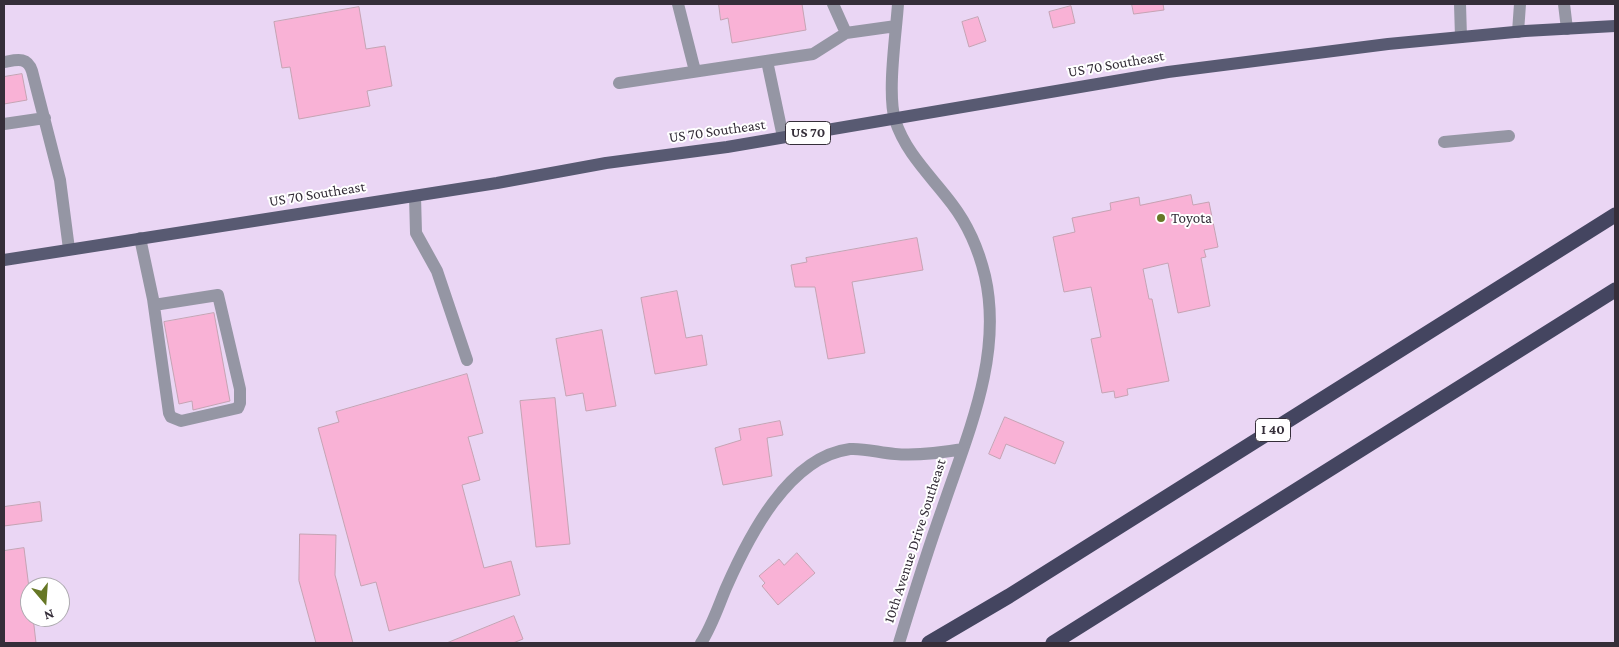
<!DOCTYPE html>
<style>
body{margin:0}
#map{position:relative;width:1619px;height:647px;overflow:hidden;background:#ead6f4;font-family:"Crimson Pro",serif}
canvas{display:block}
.frame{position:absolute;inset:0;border:5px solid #352e39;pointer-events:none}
.north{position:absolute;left:20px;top:577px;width:50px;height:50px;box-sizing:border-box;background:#fff;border:1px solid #aeabb0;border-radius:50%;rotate:162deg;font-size:14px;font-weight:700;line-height:20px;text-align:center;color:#352e39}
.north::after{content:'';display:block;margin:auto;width:18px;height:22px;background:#667725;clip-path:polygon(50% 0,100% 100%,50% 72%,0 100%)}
</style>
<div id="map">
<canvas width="1619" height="647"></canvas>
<div class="frame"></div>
<div class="north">N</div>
</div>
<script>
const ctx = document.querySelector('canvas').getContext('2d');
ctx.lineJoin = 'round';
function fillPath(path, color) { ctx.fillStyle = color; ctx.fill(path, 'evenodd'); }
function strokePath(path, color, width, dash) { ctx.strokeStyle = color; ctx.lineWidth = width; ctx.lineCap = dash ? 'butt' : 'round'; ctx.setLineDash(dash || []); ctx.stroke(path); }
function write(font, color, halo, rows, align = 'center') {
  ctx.font = font + ' "Crimson Pro",serif'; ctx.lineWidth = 4; ctx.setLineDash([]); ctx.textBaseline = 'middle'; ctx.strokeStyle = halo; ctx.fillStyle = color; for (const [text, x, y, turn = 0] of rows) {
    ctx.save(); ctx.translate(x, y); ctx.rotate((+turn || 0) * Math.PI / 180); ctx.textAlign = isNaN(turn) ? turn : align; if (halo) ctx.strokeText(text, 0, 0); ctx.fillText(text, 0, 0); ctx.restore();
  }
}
const building = new Path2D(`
 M719 4H802L806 30 732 43 728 18 721 20Z
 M1132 4H1163L1164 10 1134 14Z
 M1071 6 1075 23 1053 28 1049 12Z
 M359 7 366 49 385 46 392 86 367 91 370 106 299 119 290 67 282 68 274 22Z
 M978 17 986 41 969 47 962 22Z
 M22 74 27 100 4 104V77Z
 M1191 195 1193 205 1209 202 1218 247 1204 250 1206 257 1201 258 1210 306 1178 313 1168 263 1143 269 1149 299H1152L1169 381 1127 389 1128 395 1115 398 1114 391 1102 393 1091 339 1101 337 1091 287 1064 292 1053 237 1075 232 1072 218 1111 210 1110 203 1139 197 1140 205Z
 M917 238 923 270 852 282 865 353 828 359 815 287H795L791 265 807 262 806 258Z
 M677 291 686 338 702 335 707 365 655 374 641 298Z
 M214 313 230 401 193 410 192 401 179 404 164 322Z
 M602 330 616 406 586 411 583 393 566 396 556 339Z
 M467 374 483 433 468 437 480 480 462 485 484 568 511 561 520 595 389 631 376 582 361 586 318 428 339 422 336 412Z
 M555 398 570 544 536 547 520 401Z
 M1005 417 1064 442 1055 464 1006 444 1000 459 989 454Z
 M780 421 783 435 767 438 772 476 723 485 715 448 741 440 739 429Z
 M40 502 42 521 4 526V507Z
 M300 534 336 535 335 575 353 643H316L299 581Z
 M24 548 30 596V617H33L36 643H4V551Z
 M797 553 815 573 778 605 762 586 765 583 759 576 779 559 784 565Z
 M514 616 523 639 513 643H447Z`);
fillPath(building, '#f9b2d6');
strokePath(building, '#c5a3b3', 1);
strokePath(new Path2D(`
 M678 4 695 71
 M833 4 846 33
 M898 4C896 34 887 93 895 120 906 154 932 177 952 204 968 225 979 251 985 276 1003 355 968 433 943 507 927 552 913 597 899 643
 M1460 4 1461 37
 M1564 4 1567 29
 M1518 32 1520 4
 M767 61 783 137
 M4 62C16 60 27 56 32 71L60 180 69 249
 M619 83 813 54 846 33 896 26
 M4 124 45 118
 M1444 142 1509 136
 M415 196 416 233 437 271 467 360
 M140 238 153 299 169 413 171 417 181 421 238 408 240 403V389L218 295 154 305
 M701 643C712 626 718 607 726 588 748 538 788 457 850 449 865 448 880 453 895 454 918 456 940 453 963 449`), '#9596a4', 12);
strokePath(new Path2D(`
 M4 260 497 183 606 163 727 147 1168 72 1388 44 1525 31 1615 26`), '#585a72', 12);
strokePath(new Path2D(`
 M929 643 1009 596 1615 215
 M1053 643 1615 290`), '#444560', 15);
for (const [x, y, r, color] of [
 [1161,218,5,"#667725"]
]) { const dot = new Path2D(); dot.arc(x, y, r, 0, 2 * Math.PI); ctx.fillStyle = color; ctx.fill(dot); strokePath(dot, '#fff', 2); }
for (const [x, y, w] of [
 [808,133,45],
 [1273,430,35]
]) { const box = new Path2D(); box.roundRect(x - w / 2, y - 11.5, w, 23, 4); ctx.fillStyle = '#fff'; ctx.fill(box); strokePath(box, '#352e39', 1); }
write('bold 14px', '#352e39', null, [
 ["US 70",808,133],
 ["I 40",1273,430]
]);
write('15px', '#352e39', '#fff', [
 ["US 70 Southeast",1116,64,-10],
 ["US 70 Southeast",717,131,-8],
 ["US 70 Southeast",317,194,-9],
 ["10th Avenue Drive Southeast",915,541,-72]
]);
write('15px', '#352e39', '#fff', [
 ["Toyota",1171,218]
], 'left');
</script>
